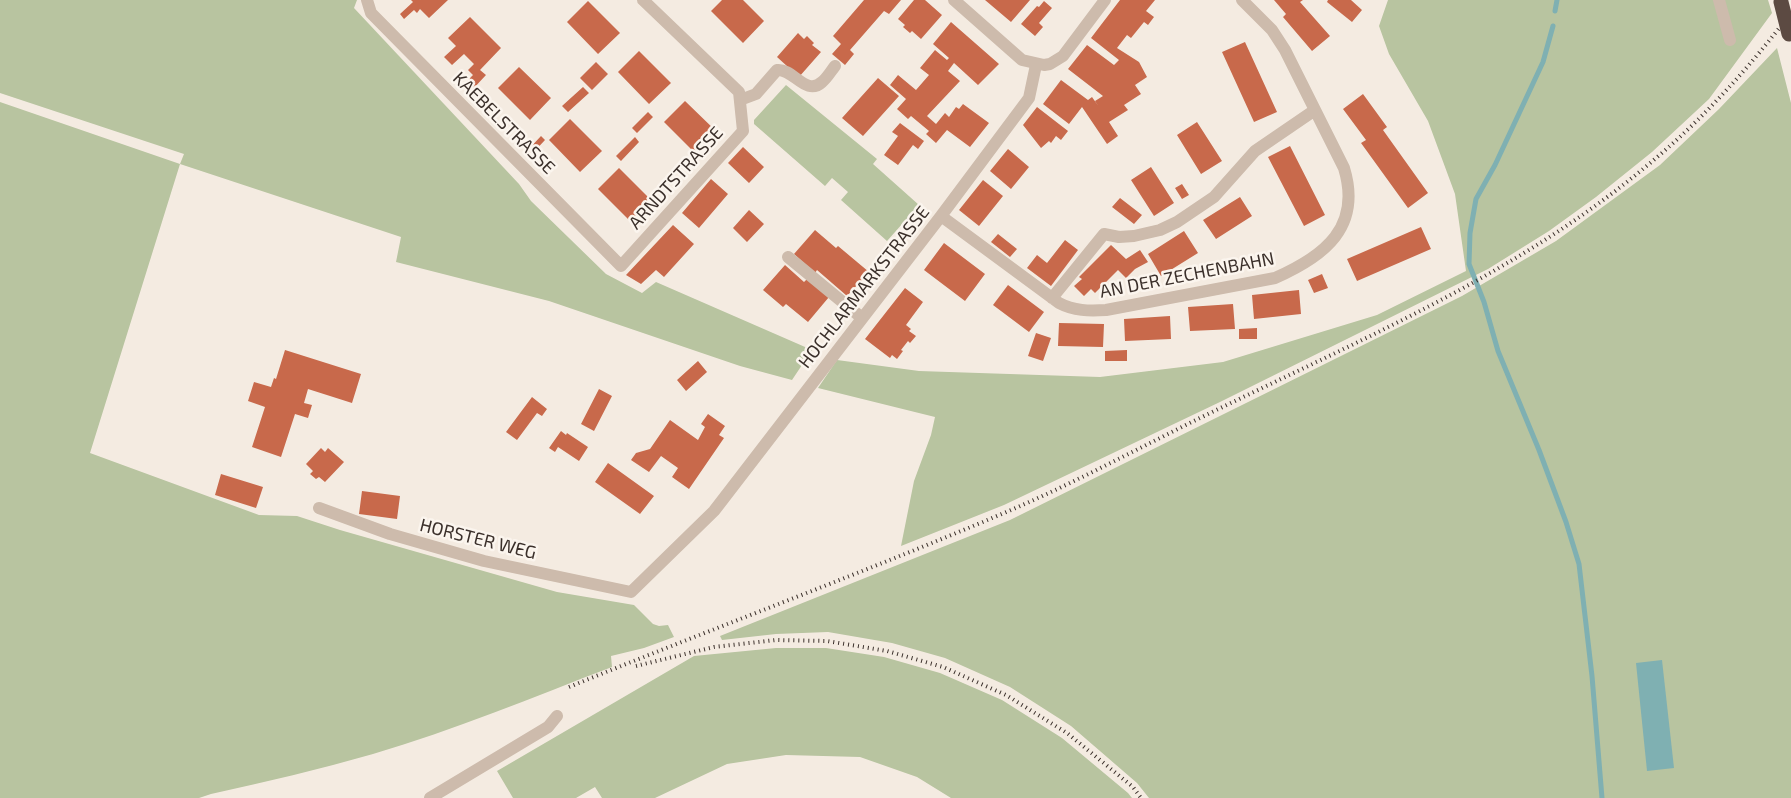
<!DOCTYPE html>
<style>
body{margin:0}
canvas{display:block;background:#f4ebe1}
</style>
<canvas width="1791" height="798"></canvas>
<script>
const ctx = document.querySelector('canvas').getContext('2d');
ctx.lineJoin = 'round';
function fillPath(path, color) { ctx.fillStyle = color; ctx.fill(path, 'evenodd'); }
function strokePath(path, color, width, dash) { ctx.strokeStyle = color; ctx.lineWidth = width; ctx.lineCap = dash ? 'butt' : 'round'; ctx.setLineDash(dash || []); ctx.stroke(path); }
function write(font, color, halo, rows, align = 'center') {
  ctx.font = font + ' "Exo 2",sans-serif'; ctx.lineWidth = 5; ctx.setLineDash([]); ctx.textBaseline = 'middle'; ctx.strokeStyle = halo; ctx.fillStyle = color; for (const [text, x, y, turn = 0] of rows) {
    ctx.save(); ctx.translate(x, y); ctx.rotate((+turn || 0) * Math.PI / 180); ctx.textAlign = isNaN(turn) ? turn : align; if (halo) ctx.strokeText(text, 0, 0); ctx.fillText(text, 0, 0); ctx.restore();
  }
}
fillPath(new Path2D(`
 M0 0H357L354 8 519 184 531 201 606 274 642 293 656 282 812 350 792 380 740 366 549 301 396 262 401 237 180 164 90 453 259 515 297 516 340 530 557 592 634 605 653 624 659 626 668 625 674 637 644 648 611 656 612 667C533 697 455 730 373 754 320 769 266 782 211 794L199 798H0V102L180 164 184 154 0 93Z
 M1388 0H1768L1772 13 1709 99 1652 152 1596 197 1549 231 1488 269 1220 402 1004 505 901 546 914 481 931 435 935 417 818 388 837 360 919 371 1100 377 1223 362 1377 315 1466 271 1455 194 1428 121 1389 54 1379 26Z
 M1777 48 1791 103V798H1149L1137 783 1071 726 1010 687 945 658 892 643 828 632 776 634 722 640 720 636 1010 520 1462 296 1556 241 1660 165 1719 109Z
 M786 85 877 159 873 164 919 205 887 241 841 200 848 192 832 178 825 186 754 124V120Z
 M776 648H826L884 657 940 673 1002 700 1062 738 1128 793 1132 798H951L917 777 860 757 786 755 727 764 655 798H602L595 787 576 798H513L497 771 694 656Z`), '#b8c4a0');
fillPath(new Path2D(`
 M1662 660 1674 768 1647 771 1636 663Z`), '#7fb0b2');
strokePath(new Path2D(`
 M1555 11 1557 0
 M1553 26 1543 62 1495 165 1476 199 1470 233 1469 264 1484 302 1498 351 1539 450 1566 522 1579 564 1592 676 1602 798`), '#7fb0b2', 5);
fillPath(new Path2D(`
 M411 0H448L429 18 420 9 417 13 414 10 404 19 400 14 413 2Z
 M722 0H743L764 21 743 43 711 11Z
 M864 0H901L889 14 884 11 850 50 854 54 845 65 832 54 841 44 833 36Z
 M914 0H925L942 15 921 39 912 31 910 33 903 27 905 25 898 19Z
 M985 0H1030L1011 22Z
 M1120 0H1155L1146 11 1154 17 1148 25 1144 22 1131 38 1127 35 1117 48 1139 62 1147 77 1135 85 1141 94 1124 105 1128 110 1109 122 1118 136 1107 144 1082 107 1069 124 1043 104 1061 80 1088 100 1092 97 1099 107 1095 101 1103 96 1068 69 1087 45 1114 65 1119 60 1091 38Z
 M1274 0H1303L1300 2 1330 36 1312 51 1283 17 1286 14Z
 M1328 0H1351L1362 10 1352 22 1327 2Z
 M588 1 620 33 598 54 567 22Z
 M1044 1 1052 8 1039 23 1043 27 1035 36 1021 24 1037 6 1039 7Z
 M470 17 501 48 480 70 486 75 472 90 465 83 473 75 468 70 474 64 464 54 452 65 444 57 456 46 448 38Z
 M951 22 999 64 978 85 954 63 948 71 960 81 927 116 936 124 945 113 949 117 956 107 959 109 963 104 989 123 970 147 947 130 936 143 926 134 929 131 911 116 908 119 897 109 906 99 890 85 898 75 916 90 929 75 920 68 935 50 947 60 949 58 933 44Z
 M798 33 804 39 807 36 814 43 812 45 821 52 799 77 777 57Z
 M1245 42 1277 112 1254 122 1222 52Z
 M639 51 671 83 649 104 618 72Z
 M596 62 608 74 592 90 580 78Z
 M519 67 551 98 530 120 498 88Z
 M878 78 899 96 863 136 842 118Z
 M583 87 589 93 568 112 562 106Z
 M1363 94 1387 127 1383 130 1428 193 1408 208 1361 143 1366 140 1343 109Z
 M685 101 717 132 696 154 664 122Z
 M1037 107 1068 131 1061 140 1056 136 1051 143 1049 141 1041 148 1023 125Z
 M648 112 653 117 637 133 632 128Z
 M570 119 602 151 580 172 549 140Z
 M1197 122 1222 161 1201 174 1177 135Z
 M900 123 924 141 918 149 913 145 898 165 884 155 898 136 892 132Z
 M541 136 545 140 531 155 527 151Z
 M635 137 639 142 621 161 616 156Z
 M1290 146 1325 215 1304 226 1268 157Z
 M743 147 764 167 749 183 728 163Z
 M1008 149 1029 167 1011 189 990 171Z
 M1151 167 1174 203 1154 216 1131 180Z
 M619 168 651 200 630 221 598 189Z
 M711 179 728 194 699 228 682 213Z
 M983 180 1003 196 979 226 959 210Z
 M1182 184 1189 195 1182 199 1175 188Z
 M1240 197 1252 216 1216 239 1203 220Z
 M1120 198 1142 215 1134 224 1112 207Z
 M749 210 764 224 747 242 733 228Z
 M673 225 694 244 664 277 656 270 641 284 626 275Z
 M1421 227 1431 249 1357 281 1347 259Z
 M815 230 836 248 838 246 869 272 847 296 817 270 815 273 794 254Z
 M1184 231 1198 253 1161 276 1148 254Z
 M998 234 1017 249 1010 257 991 242Z
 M1065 240 1078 250 1051 286 1027 268 1037 255 1047 263Z
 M944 243 985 274 965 301 924 270Z
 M1111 245 1126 259 1140 250 1148 262 1135 269 1126 278 1118 270 1095 293 1091 289 1084 296 1074 286 1082 279 1079 277Z
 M785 265 804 282 807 279 829 297 808 322 786 304 783 307 763 290Z
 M1322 274 1328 288 1314 293 1308 280Z
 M1008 285 1044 312 1029 332 993 305Z
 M905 288 923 302 906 325 911 329 909 331 916 336 910 343 908 341 901 350 903 351 897 359 892 355 890 358 865 339Z
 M1299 290 1301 314 1254 319 1252 295Z
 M1233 304 1235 329 1190 331 1188 307Z
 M1170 316 1171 339 1125 341 1124 319Z
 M1059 323 1104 324 1103 347 1058 346Z
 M1257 328V339H1239V329Z
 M1036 333 1051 338 1043 361 1028 356Z
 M285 350 361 374 352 403 308 389 304 403 312 405 308 418 295 414 281 457 252 447 265 407 248 401 254 382 271 387 274 378 276 379Z
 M1127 350V361H1105V351Z
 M698 361 707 372 686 391 677 380Z
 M599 389 612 396 594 431 581 424Z
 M532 397 547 409 542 416 537 413 517 440 506 432Z
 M708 414 725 426 719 435 724 438 689 489 672 477 678 468 661 456 649 472 631 460 636 453 650 449 670 420 698 440 705 427 701 424Z
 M561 431 566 435 567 433 588 447 579 461 558 447 555 452 549 448Z
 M321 448 325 452 328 448 344 462 325 482 319 477 316 479 310 474 313 471 306 464Z
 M608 463 654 496 640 514 595 482Z
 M221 474 263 487 256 508 215 495Z
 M362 491 400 496 397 519 359 514Z`), '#c8694b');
strokePath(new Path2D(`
 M367 0 371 13 621 266 743 131 739 92 643 0
 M954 0 1022 60 1044 65 1050 64 1063 56 1105 0
 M1719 0 1730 40
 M740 100 756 94 777 70C793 68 806 97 822 82 827 78 831 71 835 66
 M941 216 1059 303C1074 311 1089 311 1106 310L1275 278C1325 256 1362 227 1344 168L1285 50 1272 30 1242 0
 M788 257 862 318
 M1052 298 1104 234 1119 237 1134 236 1160 230 1177 222 1214 197 1255 151 1315 110
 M319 508 390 534 484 561 631 592 714 511 941 216 1029 98 1036 65
 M430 798 548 727 557 716`), '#cdbbac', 12);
strokePath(new Path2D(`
 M636 666 714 647 776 640 827 641 887 651 943 667 1006 695 1067 733 1133 787 1141 798
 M569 687C714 628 860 574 1004 513 1082 480 1157 438 1233 402 1380 331 1532 265 1656 158 1706 116 1751 65 1791 13`), '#3b302b', 4, [1, 4]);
strokePath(new Path2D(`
 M1781 2 1789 34`), '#5c4a42', 15);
write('18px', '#3b302b', '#fbf5ee', [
 ["KAEBELSTRASSE",504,123,45],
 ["ARNDTSTRASSE",676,178,-48],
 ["AN DER ZECHENBAHN",1187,275,-11],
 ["HOCHLARMARKSTRASSE",864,287,-52],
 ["HORSTER WEG",478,539,14]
]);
</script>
